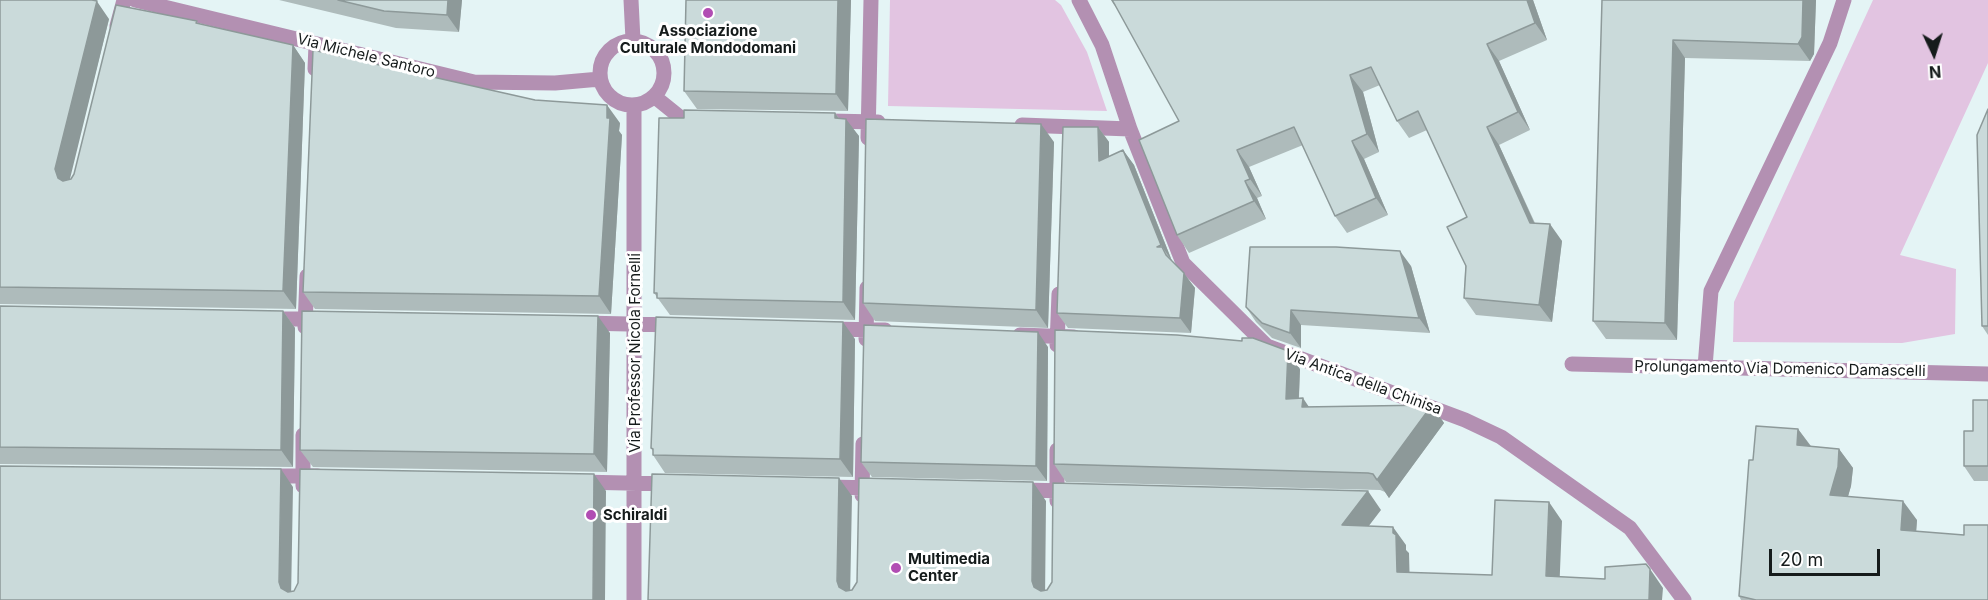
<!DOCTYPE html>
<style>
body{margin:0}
#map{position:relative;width:1988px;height:600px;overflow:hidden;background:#e4f4f5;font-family:Inter,sans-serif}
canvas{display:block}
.north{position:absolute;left:1904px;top:24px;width:60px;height:60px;-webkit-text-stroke:4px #fff;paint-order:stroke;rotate:176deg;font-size:16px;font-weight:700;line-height:24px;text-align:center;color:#151b1b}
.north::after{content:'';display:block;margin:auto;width:21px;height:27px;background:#151b1b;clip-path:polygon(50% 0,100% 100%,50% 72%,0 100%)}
.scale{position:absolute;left:1769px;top:549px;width:111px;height:27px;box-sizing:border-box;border:3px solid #151b1b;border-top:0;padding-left:8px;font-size:18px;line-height:21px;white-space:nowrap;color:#151b1b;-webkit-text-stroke:4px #fff;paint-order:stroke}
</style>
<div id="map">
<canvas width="1988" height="600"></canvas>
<div class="north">N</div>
<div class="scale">20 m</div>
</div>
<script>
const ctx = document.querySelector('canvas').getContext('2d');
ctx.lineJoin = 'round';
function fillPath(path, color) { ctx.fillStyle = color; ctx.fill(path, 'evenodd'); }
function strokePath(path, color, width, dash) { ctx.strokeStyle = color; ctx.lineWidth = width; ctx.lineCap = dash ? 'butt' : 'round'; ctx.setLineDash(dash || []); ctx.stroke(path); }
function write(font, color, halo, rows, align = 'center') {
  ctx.font = font + ' Inter,sans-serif'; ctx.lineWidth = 6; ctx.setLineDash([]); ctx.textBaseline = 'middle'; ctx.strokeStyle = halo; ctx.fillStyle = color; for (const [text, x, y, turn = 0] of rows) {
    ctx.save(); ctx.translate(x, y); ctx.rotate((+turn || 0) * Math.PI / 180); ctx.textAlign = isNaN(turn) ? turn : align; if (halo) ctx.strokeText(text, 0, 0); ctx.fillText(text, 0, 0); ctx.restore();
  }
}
fillPath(new Path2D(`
 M890 0H1055L1061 5 1087 52 1107 111 888 106Z
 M1873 0H1988V63L1900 255 1956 269 1955 334 1902 343 1733 342 1734 302Z`), '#e2c4e1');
strokePath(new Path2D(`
 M135 0 474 82 555 83 600 79
 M631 0 633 40
 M1079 0 1102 45 1130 129 1183 263 1267 346 1465 420 1501 437 1630 528 1684 600
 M117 26 124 0
 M600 73a32 32 0 1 1 64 0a32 32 0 1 1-64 0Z
 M315 69 316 44
 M655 97 681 118H704
 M634 106V600
 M830 121 878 122
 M1022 125 1130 129
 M868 138 871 0
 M270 319H321
 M582 323 675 325
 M305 327 307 276
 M828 329 885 330
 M1020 335 1074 337
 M866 339 867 288
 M1057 345 1059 294
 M1572 364 1988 374
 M1705 367 1711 291 1830 43 1844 0
 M267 476H318
 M579 482 672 484
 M303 486V435
 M825 487 879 488
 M1020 490 1071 491
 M862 495 863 444
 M1057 501V450`), '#b390b2', 15);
fillPath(new Path2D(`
 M0 0 109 19 69 179H71L198 24 293 45 305 63 296 309 0 304Z
 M279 0H462L459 32 396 28Z
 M686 0H851L848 111 697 109 684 91Z
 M1111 0H1533L1547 40 1499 61 1530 130 1499 145 1535 223 1562 241 1552 322 1476 315 1464 298 1467 217 1427 130 1409 138 1397 121 1380 85 1363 92 1379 152 1364 159 1388 215 1347 233 1335 216 1303 145 1249 167 1262 196 1257 198 1266 219 1189 253 1177 235 1179 121 1118 10Z
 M1602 0H1816L1814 54 1810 61 1685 58 1677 340 1606 339 1593 321Z
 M1988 109V335L1982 326Z
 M835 113 839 118 859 136 855 320 670 315 654 293Z
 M620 123 619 131 622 135 611 314 315 309 303 292Z
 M1098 127 1109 142V157L1123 150 1134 165 1172 261 1195 288 1191 333 1068 328 1057 313Z
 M1054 142 1048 328 875 321 863 303Z
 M1411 266 1430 333 1301 325V348L1272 338 1256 322 1246 307Z
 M0 306 283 311 295 328 293 467 0 464Z
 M610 333 607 472 313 467 300 450Z
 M855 339 853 477 665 473 653 455V451L651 448Z
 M1048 347 1047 481 872 477 861 462Z
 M1300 369 1299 398 1309 407 1432 405 1444 423 1389 498 1385 492 1380 490 1066 482 1054 464Z
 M1988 400V481H1974L1964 466 1973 431Z
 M1798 429 1811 446 1839 449 1853 468 1851 486 1848 496 1917 520 1916 531 1988 600H1741L1739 596 1753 460Z`), '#aebbbb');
fillPath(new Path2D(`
 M89 0H96L109 19 68 187 58 178 55 169Z
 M448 0H462L459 32 447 15Z
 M838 0H851L848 111 836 94Z
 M1527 0H1533L1547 40 1535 23Z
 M1803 0H1816L1814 54 1810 61 1798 44Z
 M1673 40 1685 58 1677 340 1665 323Z
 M1487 44 1499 61 1530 130 1518 112Z
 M293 45 305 63 296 309 283 291Z
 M1350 75 1363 92 1379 152 1367 134Z
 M607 105 620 123 619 131 622 135 611 314 599 296Z
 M835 113 846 129V119L859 136 855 320 843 302Z
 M1041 124 1054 142 1048 328 1036 310Z
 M1098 127 1109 142V176L1099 161Z
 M1487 127 1499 145 1542 240 1530 223Z
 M1352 141 1364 159 1388 215 1376 198Z
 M1123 150 1134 165 1172 261 1161 245Z
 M1237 150 1249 167 1262 196 1250 179Z
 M1245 181 1257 198 1266 219 1254 201Z
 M1550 224 1562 241 1552 322 1539 305Z
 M1400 251 1411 266 1430 333 1419 318Z
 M1184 273 1195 288 1191 333 1180 318Z
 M1291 310 1301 325V348L1290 333Z
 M283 311 295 328 293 467 281 450Z
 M598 316 610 333 607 472 594 454Z
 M843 322 855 339 853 477 840 459Z
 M1038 332 1048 347 1047 481 1036 466Z
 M1288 351 1300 369 1298 416 1286 399Z
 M1303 398 1315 416 1302 407Z
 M1432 405 1444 423 1389 498 1377 480Z
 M1798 429 1812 448 1797 445Z
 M1839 449 1853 468 1851 486 1843 514 1830 495Z
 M281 469 293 487 291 600 281 588 279 582Z
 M594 474 606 491 605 600H593Z
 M839 478 852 496 850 600 839 587 837 581Z
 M1033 482 1046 501 1045 600 1034 587 1032 581Z
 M1368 491 1381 510 1355 544 1342 525Z
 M1903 501 1917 520 1915 549 1901 530Z
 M1549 502 1562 521 1559 595 1546 576Z
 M1393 527 1406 545V550L1409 553 1410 591 1397 572 1393 533Z
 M1650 569 1663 588 1662 600H1649Z`), '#8d9999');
const building = new Path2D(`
 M0 0H92L97 1 55 169 58 178 63 181 71 179 74 174 116 5 197 21 196 23 293 45 283 291 0 287Z
 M338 0H448L447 15 384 11Z
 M686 0H838L836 94 684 91Z
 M1112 0H1527L1535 23 1487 44 1518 112 1487 127 1530 223 1550 224 1539 305 1464 298 1466 266 1447 227 1467 217 1418 111 1397 121 1371 67 1350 75 1367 134 1352 141 1376 198 1335 216 1294 127 1237 150 1250 179 1245 181 1254 201 1177 235 1139 140 1179 121 1115 5Z
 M1602 0H1803L1802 37 1798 44 1673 40 1665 323 1593 321Z
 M313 50 535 100 607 105V118H610L599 296 303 292Z
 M1988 109V326H1982L1977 135Z
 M684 110 835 113V118L846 119 843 302 657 298V293H654L659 118H684Z
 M866 119 1041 124 1036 310 863 303Z
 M1063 127H1098L1099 161 1123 150 1161 245 1157 247H1162L1166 255 1184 273 1180 318 1057 313Z
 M1250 247H1336L1400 251 1419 318 1291 310 1290 333 1262 323 1246 307Z
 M0 306 283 311 281 450 0 447Z
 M302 311 598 316 594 454 300 450Z
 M656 317 843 322 840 459 653 455V449L651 448Z
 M864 325 1038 332 1036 466 861 462Z
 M1055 330 1177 335 1242 341V338H1253L1288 351 1286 399 1303 398 1302 407 1432 405 1377 480 1373 474 1368 473 1054 464Z
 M1973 400H1988V466H1964V431H1973Z
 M1756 426 1798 429 1797 445 1839 449 1838 467 1830 495 1903 501 1901 530 1964 535V525H1988V600H1756L1739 596 1749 460H1753Z
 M0 466 281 469 279 582 281 588 288 592 294 591 298 583 300 469 594 474 593 600H0Z
 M652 474 839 478 837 581 839 587 846 591 852 590 857 582 859 478 1033 482 1032 581 1034 587 1041 591 1047 590 1052 582 1053 483 1368 491 1342 525 1393 527V533L1396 535 1397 572 1492 575 1495 500 1549 502 1546 576 1605 579V567L1646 564 1650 569 1649 600H648Z`);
fillPath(building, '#cadada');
strokePath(building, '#8d9999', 1.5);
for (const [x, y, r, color] of [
 [708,13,6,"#b14db3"],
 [591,515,6,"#b14db3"],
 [896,568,6,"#b14db3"]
]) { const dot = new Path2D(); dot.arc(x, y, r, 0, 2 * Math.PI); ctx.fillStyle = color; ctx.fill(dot); strokePath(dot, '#fff', 2); }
write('bold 15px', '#151b1b', '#fff', [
 ["Associazione",708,31,"center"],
 ["Culturale Mondodomani",708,48,"center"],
 ["Schiraldi",603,515],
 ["Multimedia",908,559],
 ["Center",908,576]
], 'left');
write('15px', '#151b1b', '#fff', [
 ["Via Michele Santoro",366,56,14],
 ["Via Professor Nicola Fornelli",635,353,-90],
 ["Prolungamento Via Domenico Damascelli",1780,369,1],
 ["Via Antica della Chinisa",1363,382,20]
]);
</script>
